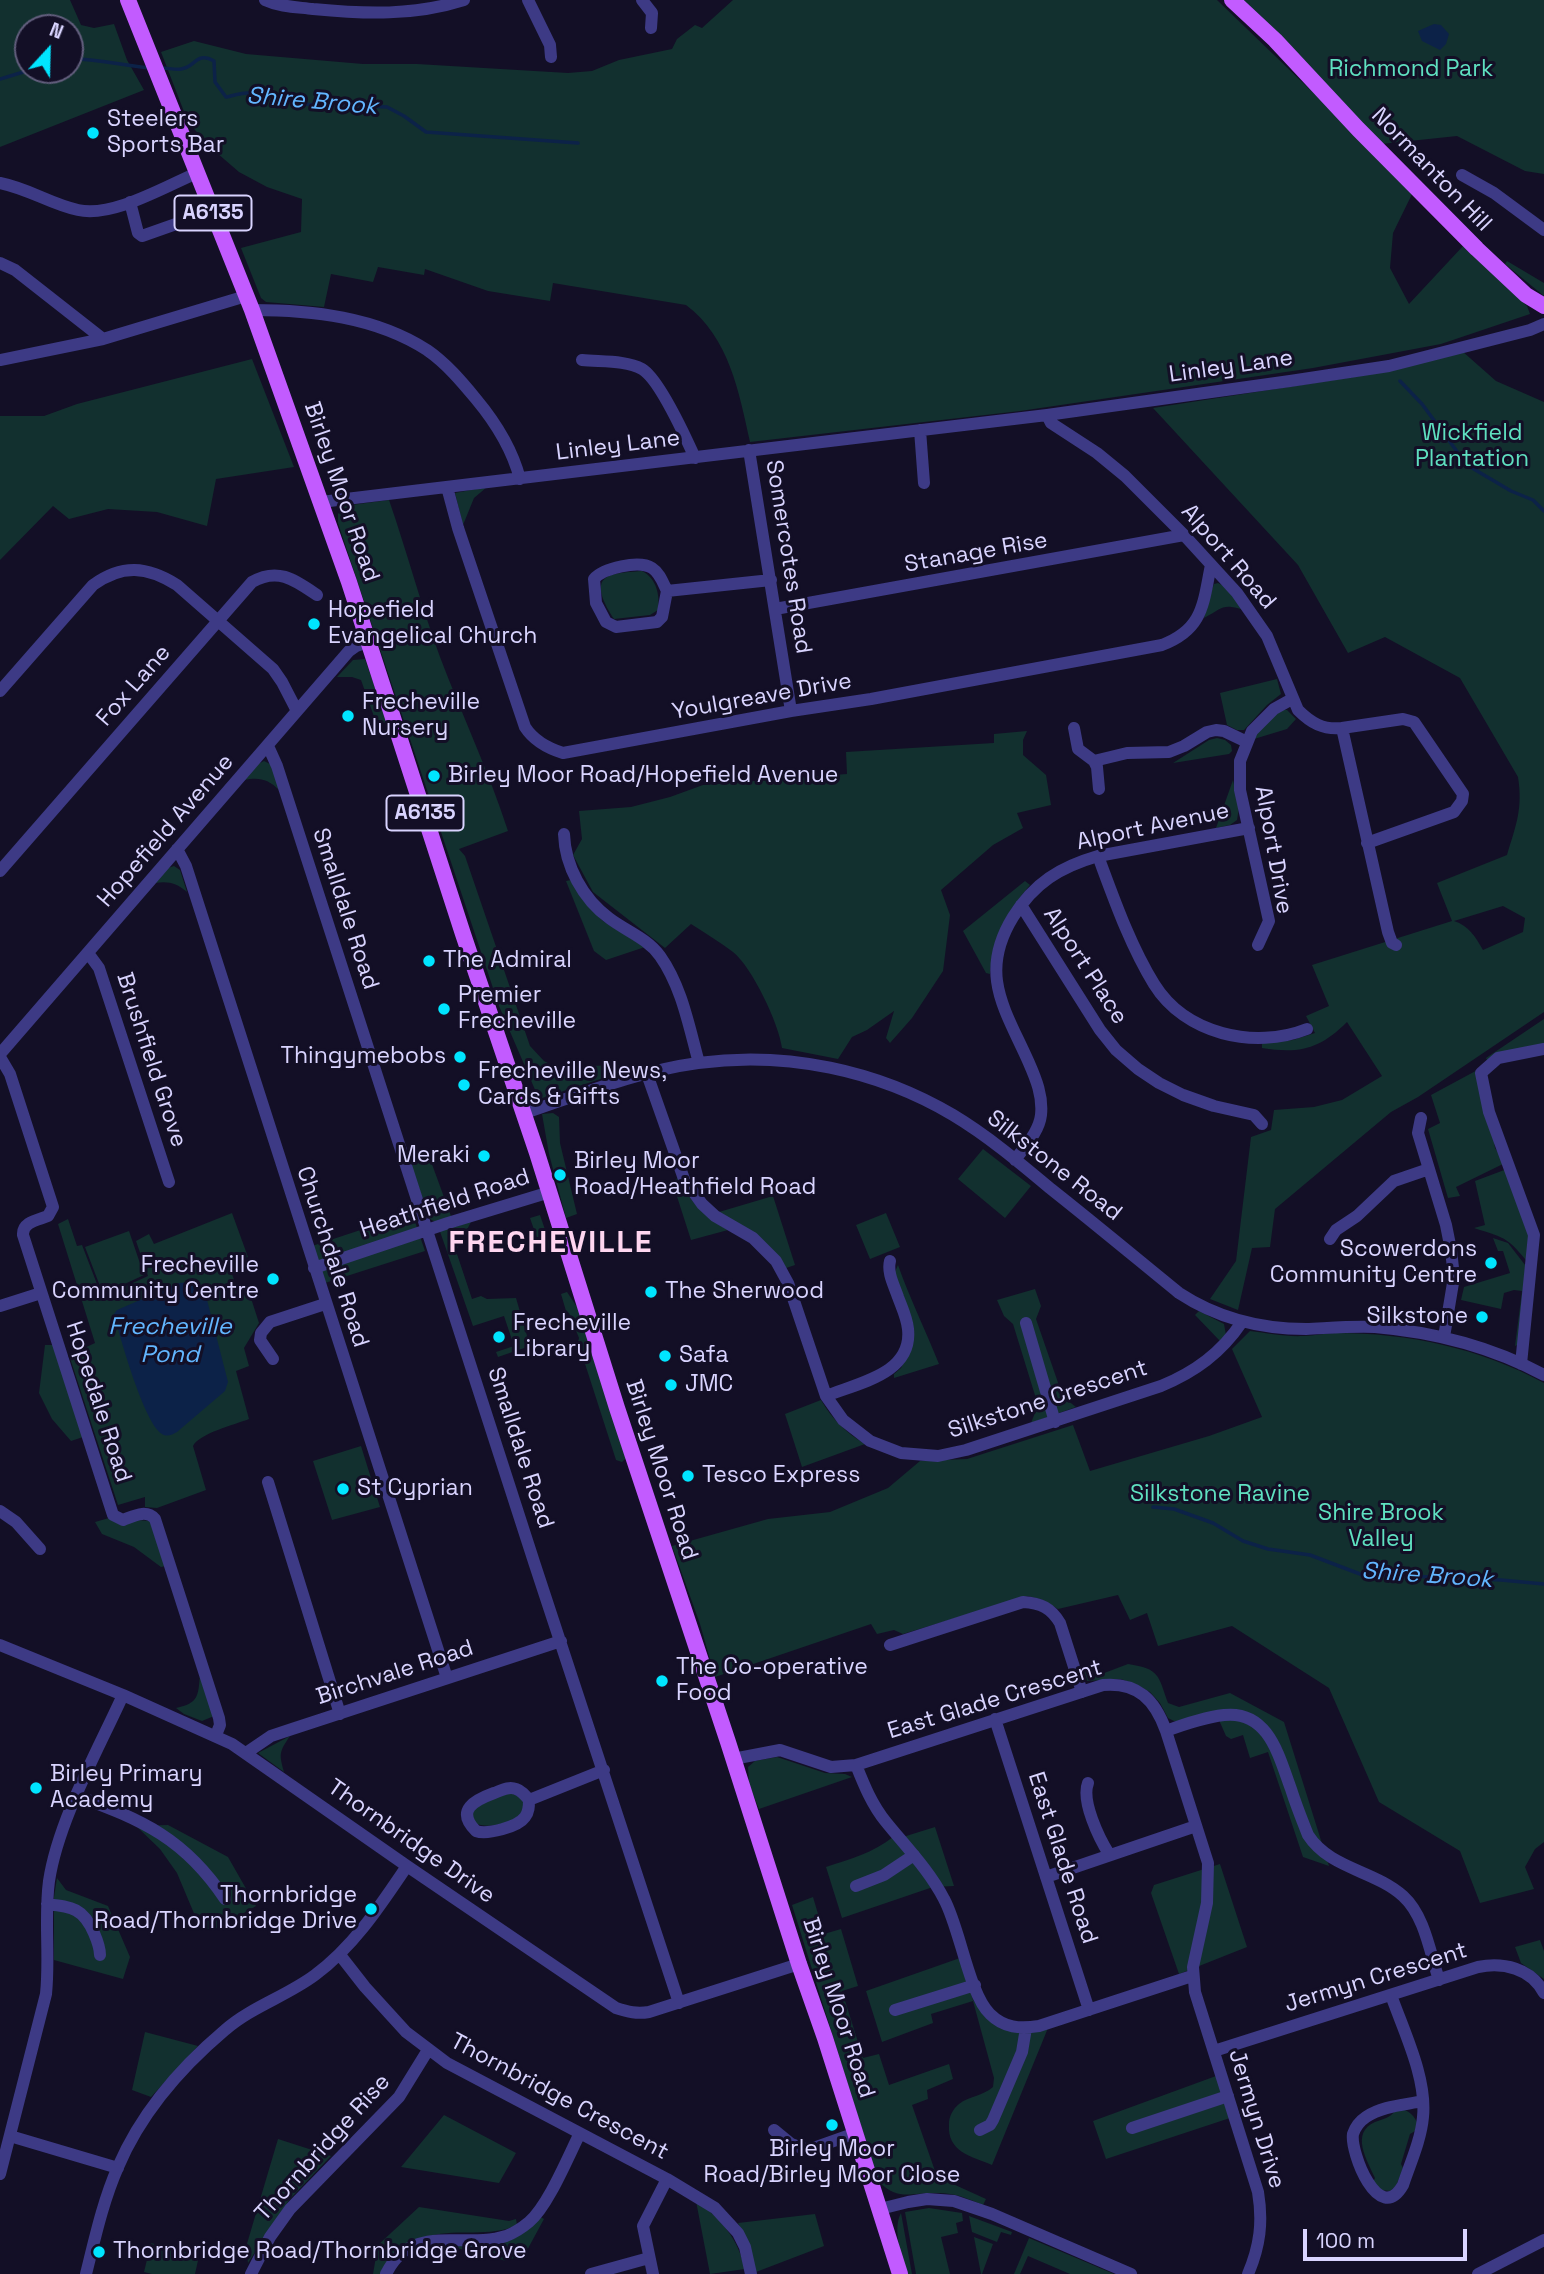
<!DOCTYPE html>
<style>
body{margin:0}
#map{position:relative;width:1544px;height:2274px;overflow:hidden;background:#130f26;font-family:"Space Grotesk",sans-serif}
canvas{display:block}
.north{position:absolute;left:14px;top:14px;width:70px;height:70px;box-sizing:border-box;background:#130f26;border:2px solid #625e7d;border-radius:50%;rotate:22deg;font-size:19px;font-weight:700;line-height:28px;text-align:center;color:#d9d4ff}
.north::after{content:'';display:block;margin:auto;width:24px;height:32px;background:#00e5ff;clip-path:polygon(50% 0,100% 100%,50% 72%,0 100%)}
.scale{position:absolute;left:1303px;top:2229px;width:164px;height:32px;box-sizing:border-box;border:4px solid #d9d4ff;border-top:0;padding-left:9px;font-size:21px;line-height:24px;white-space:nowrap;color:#d9d4ff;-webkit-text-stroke:5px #130f26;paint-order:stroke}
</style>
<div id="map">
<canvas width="1544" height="2274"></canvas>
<div class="north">N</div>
<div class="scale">100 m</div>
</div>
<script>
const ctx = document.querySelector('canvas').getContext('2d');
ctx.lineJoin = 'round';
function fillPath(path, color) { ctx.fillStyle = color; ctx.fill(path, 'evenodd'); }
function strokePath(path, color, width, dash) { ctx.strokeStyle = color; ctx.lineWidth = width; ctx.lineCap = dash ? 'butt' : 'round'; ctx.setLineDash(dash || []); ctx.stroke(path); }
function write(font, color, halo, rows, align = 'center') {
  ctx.font = font + ' "Space Grotesk",sans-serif'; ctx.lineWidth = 6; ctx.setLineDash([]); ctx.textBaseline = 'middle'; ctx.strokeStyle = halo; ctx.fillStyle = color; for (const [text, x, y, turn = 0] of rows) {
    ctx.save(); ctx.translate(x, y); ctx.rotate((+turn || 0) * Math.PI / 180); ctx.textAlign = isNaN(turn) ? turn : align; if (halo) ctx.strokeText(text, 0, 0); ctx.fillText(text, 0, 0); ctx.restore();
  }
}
fillPath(new Path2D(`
 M0 0H70L81 25 94 28 114 24 127 60 144 90 0 147ZM28 28H70V70H28Z
 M733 0H1217L1414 190 1393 233 1390 268 1409 304 1463 246 1527 306 1530 314 1441 344 1313 368 1020 411 750 442C739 392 729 337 686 305L553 283 550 301 488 291 425 269 424 275 378 267 373 282 331 274 324 307 266 302 261 298 241 248 301 232 302 199 267 187 239 172 210 147 188 122 161 52 194 41 246 54 363 64H417L568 73 592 71 619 60 672 49 677 39 695 25 702 28Z
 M1234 0H1544V174L1525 171 1457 136 1381 144Z
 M1507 261 1544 283V296L1505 264Z
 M1462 351 1496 381 1544 402V1012L1418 1097 1391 1112 1275 1209 1270 1247 1252 1248 1238 1310 1210 1299 1236 1261 1251 1137 1271 1130 1274 1110 1314 1107 1342 1100 1382 1076 1347 1022C1320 1049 1300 1054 1262 1048V1043L1293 1040 1315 1033 1306 1016 1329 1006 1312 965 1452 921 1437 883 1507 855C1516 825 1523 809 1518 777L1460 678 1385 637 1348 653 1298 565 1153 408 1372 374ZM1503 906 1525 918 1523 932 1483 950C1475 936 1469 926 1454 921Z
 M252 359 294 467 216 479 207 526 157 512 108 509 69 519 53 506 0 560V416H44L77 404Z
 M487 487 474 498 463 525 455 493Z
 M389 500C407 552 421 605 440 657 462 715 489 772 508 831L459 849 465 856 530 1046 544 1061 556 1067 621 1065 622 1072 539 1099 499 1006 338 523V514L344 506Z
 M642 571C657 579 660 595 658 610L650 615 614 619C608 610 592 585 607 577 616 572 632 572 642 571Z
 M1218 583 1224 586 1244 610C1222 603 1223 608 1204 618L1212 589 1214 584Z
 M365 659 387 722 377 725 361 680 352 677H337L353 660Z
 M1277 679 1281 694 1267 705 1244 730H1237L1227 725 1220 693Z
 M1281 710H1287L1296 719 1287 729 1254 739 1261 727Z
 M1027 731 1023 740V755L1046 775 1051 805 1017 813 1023 828 993 845 941 890 950 915 943 971 912 1018 890 1043 886 1038 894 1011 867 1030 852 1037 838 1059 782 1048C779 1024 752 967 733 952 720 942 705 933 691 924L665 948 593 892 573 855 582 839 579 811 631 807 670 797 703 785 847 774 846 752 994 743V734Z
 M1217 738 1225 740 1231 745 1232 751 1229 754 1173 763 1209 740Z
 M264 761 272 765 279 790C268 779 259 777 244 780L258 764Z
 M1233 780 1239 808 1237 820 1230 825 1216 828Z
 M174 866 180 870 187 892C176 883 169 881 155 883L168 868Z
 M571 880 591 909 603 921 645 947 606 960 594 951 566 881Z
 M1025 881 1030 885C1005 915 994 935 990 974L986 973 963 931Z
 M1544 1019V1045L1487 1060 1486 1058Z
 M1483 1067 1495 1148 1505 1163 1456 1187 1460 1196 1448 1198 1428 1129 1440 1123 1431 1095Z
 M553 1113 559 1117 560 1143 577 1214 566 1218 549 1154 542 1114Z
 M426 1148 455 1227 472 1220 456 1251 472 1299 481 1296 487 1299 516 1298 530 1346 498 1357 496 1352 514 1346 504 1316 473 1326 437 1223 430 1219 407 1155Z
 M983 1149 1031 1186 1005 1218 958 1179Z
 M1507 1169 1533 1235 1530 1265C1507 1237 1508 1239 1474 1228L1485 1225 1475 1181Z
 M678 1178C693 1205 702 1215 728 1230L691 1240 672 1181Z
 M773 1196 795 1265 786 1268 719 1212Z
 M232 1213 248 1257 228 1264 240 1295 249 1292 259 1323 244 1348 249 1366 236 1371 249 1419C234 1425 200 1433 193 1446L206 1490 157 1508 145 1507V1497L118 1505 69 1355 95 1343 58 1224 68 1219 77 1246 82 1245 102 1297 148 1276 136 1241 149 1234 154 1244Z
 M412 1213 425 1251 325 1283 312 1246Z
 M886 1213 900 1247 870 1259 856 1225Z
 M540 1215 551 1247 542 1253 530 1218Z
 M129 1231 144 1275 103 1294 85 1247Z
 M1493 1238 1508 1243 1529 1270 1519 1344 1515 1346 1522 1291 1514 1290 1504 1293 1501 1309 1461 1300 1464 1287 1510 1273 1503 1251H1498Z
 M898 1265C910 1299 926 1331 939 1364L894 1378V1374L901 1368 907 1356 894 1274Z
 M1035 1289 1041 1306 1036 1319 1063 1397 1076 1407 1031 1423 1038 1405 1013 1324 1004 1316 997 1300Z
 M567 1292 579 1310 626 1458 622 1462 616 1460 578 1342 579 1338 569 1313 566 1311 561 1294Z
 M1199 1311 1224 1324 1226 1335 1220 1341 1195 1315Z
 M1250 1331C1267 1333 1286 1337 1303 1336 1314 1336 1325 1333 1336 1333 1408 1333 1480 1348 1544 1383V1842L1535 1849 1525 1867 1534 1889 1480 1903 1460 1851 1379 1802 1329 1688 1232 1626 1158 1646 1147 1613 1130 1620 1118 1595 1058 1609 1043 1600 1028 1596 903 1634 894 1630 877 1634 871 1624 715 1677 700 1624 672 1546 768 1519 830 1512 888 1488 920 1461 967 1459 1073 1425 1090 1471 1209 1436 1262 1417 1232 1349Z
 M45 1345H54L83 1437 71 1441 52 1419 39 1393Z
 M821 1400C833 1420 845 1432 865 1444L802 1467 785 1414Z
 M361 1446 380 1507 332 1520 313 1461Z
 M109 1518 150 1521 166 1566 161 1567 134 1547 102 1534 95 1522Z
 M1128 1664C1160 1669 1158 1675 1168 1703L1179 1707 1230 1693 1284 1722 1329 1866 1303 1857 1268 1752 1250 1758 1243 1735 1231 1739 1226 1736 1215 1711 1182 1721H1174L1168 1718 1160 1703 1150 1692 1137 1685 1121 1679 1087 1681 1083 1676 1081 1666 1099 1675Z
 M200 1675 214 1716 202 1721 184 1714 176 1708C199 1703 198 1696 200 1675Z
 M290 1736C279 1752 279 1754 284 1772L258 1753Z
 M777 1757 825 1773 845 1774 852 1777 759 1809 749 1784 748 1767 755 1761Z
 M509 1792 523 1799C524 1805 524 1812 519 1816 509 1824 486 1829 475 1823L471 1812 476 1805Z
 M168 1825 228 1857 256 1906 218 1928 201 1930 177 1873 160 1849 136 1826Z
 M935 1827 954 1886 933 1887 842 1918 826 1867C850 1859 873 1853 893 1837H903Z
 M1220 1864 1247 1947 1179 1974 1151 1893 1154 1885Z
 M57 1878 66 1890 108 1906 130 1957 123 1979 54 1960V1897Z
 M813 1897 824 1934 841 1929 858 1986 842 1991 863 2058 879 2054 889 2085 949 2064 953 2079 927 2090 928 2099 912 2105 935 2171 946 2172 942 2179 986 2199 983 2205C968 2198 951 2192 935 2193 909 2193 898 2201 878 2181L792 1905Z
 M1540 1940 1544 1951V1979L1521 1963 1515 1947Z
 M960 1958 973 2000 988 2018 1048 2028 992 2165C971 2156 947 2152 949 2124 949 2116 953 2109 959 2104 969 2096 983 2096 993 2087L994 2078 973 2001 931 2014 933 2023 882 2042 866 1991Z
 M145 2032 198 2046 151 2097 132 2090Z
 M1216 2076 1230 2118 1106 2159 1093 2121Z
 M1402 2109C1411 2112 1414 2116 1418 2124L1415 2131 1410 2134 1401 2164 1403 2168 1396 2186 1390 2191 1381 2190 1373 2182 1375 2178C1367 2160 1350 2133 1375 2122 1383 2119 1390 2118 1395 2111Z
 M444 2115 516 2153 499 2183 401 2167Z
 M278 2139 331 2156 289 2200 248 2263 246 2247Z
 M696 2201C721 2218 738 2239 745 2269L710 2274Z
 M419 2207 509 2221 516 2219 517 2225C489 2238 459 2228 430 2236 419 2239 392 2266 382 2274H373L378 2245Z
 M929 2208 962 2213 963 2221 956 2223 958 2233 941 2237 950 2274H916L905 2212Z
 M901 2213 912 2274H906C902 2258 892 2229 901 2213Z
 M815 2214 824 2246 756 2272 749 2246 738 2223Z
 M539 2216 544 2219 525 2254 506 2261 445 2245 501 2240Z
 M969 2216 1012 2232 1011 2235 1001 2232 997 2242 972 2232Z
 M974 2237 993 2244 982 2274H981Z
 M1029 2238 1114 2274H1070L1028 2256 1020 2274H1014Z
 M151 2243 199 2256 195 2274H152L144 2272Z`), '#12302f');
fillPath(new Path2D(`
 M1434 24 1441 25 1449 34 1446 44 1440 50 1422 41 1418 31Z
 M192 1282 200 1285 205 1292 228 1382 225 1391 177 1432C172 1435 167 1437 162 1434 144 1423 120 1337 114 1314L117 1310 179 1283Z`), '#0c2248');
strokePath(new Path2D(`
 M70 59C97 58 124 66 151 68
 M162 68C168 68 175 70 181 69 196 67 196 51 214 61L215 82 226 97C235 95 245 92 254 93 279 98 310 111 335 101L345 105 387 107 404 116 426 132 578 143
 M0 79 30 70
 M1400 381 1422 404 1467 465 1511 491 1533 500 1544 511
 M1153 1507 1174 1509 1213 1523 1243 1541 1268 1549 1310 1555 1360 1574 1501 1580 1544 1584`), '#0c2248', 3.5);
strokePath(new Path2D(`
 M265 0C280 7 297 7 313 9 365 14 414 16 464 0
 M528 0 550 45 551 57
 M642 0 652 13 651 28
 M1462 175 1494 193 1544 230
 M0 183C30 189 50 204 78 210 112 218 164 187 197 173
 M130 202 138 233 142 236 176 224
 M0 263 15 270 103 339
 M252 310C312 310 376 317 427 350 446 363 462 382 476 399 496 423 512 448 520 479
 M0 360 103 339 246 296
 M582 360C600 362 626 360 642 369 659 379 686 438 695 458
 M1047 415 1051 423 1097 453 1125 476 1184 535 1237 593 1267 636 1298 710C1311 723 1323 730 1342 728L1388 932 1392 943 1396 945
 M920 430 924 483
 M749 450 791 711
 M447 487 458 528 525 727C534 741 547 748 563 753L791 711 871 699 1162 645C1204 629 1203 603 1211 565
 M321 502 1047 415 1290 381 1389 366 1530 330 1544 324
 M667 591C663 583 660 573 652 568 639 560 603 568 594 579L596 603 606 622 616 627 657 622 662 617 667 591 771 580
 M775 609 1184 535
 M0 691 93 585C122 564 147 566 177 585L273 669 282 682 297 711
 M1074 728 1078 749 1094 761 1097 767 1099 789
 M1342 728 1403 719 1414 722 1463 794 1462 801 1454 812 1367 843
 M268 746 277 766 535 1565 679 2003
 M1094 761 1127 753 1169 752 1184 746 1207 732 1216 730 1224 731 1247 742
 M564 834C565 866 583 899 609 918 626 931 647 938 660 956 682 987 689 1027 699 1063
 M177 849 186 866 447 1678
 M1098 856C1114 899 1130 945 1154 984 1185 1034 1254 1050 1307 1029
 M0 871 252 582C278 567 295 580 317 595
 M1021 905 1100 1030 1116 1050 1138 1069 1159 1083 1183 1095 1214 1106 1254 1115 1262 1124
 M1258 945 1269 921 1240 790V761L1252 731 1274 709 1292 699
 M88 953 99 968 169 1182
 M0 1054 349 651 356 646 368 642
 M0 1057 10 1074 53 1207 48 1216C38 1220 22 1222 23 1235L113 1515 123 1520C134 1516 146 1509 155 1519L219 1718 220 1725 216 1735
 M647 1074 684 1179 702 1204 715 1216 753 1238 776 1261 788 1283 826 1396 843 1420 870 1441 901 1453 938 1456 966 1450 1161 1386C1195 1372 1221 1353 1242 1322
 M525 1113C581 1094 639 1071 698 1063 786 1051 877 1070 953 1115 988 1136 1020 1163 1051 1189 1094 1223 1136 1258 1179 1293 1217 1318 1260 1329 1306 1329 1329 1328 1352 1326 1375 1327 1434 1332 1492 1347 1544 1375
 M1421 1118 1418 1133 1446 1225 1451 1250 1454 1277 1444 1337
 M1015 1160C1025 1146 1039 1132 1041 1115 1043 1096 1036 1079 1029 1063 1005 1009 978 974 1013 917 1034 883 1060 867 1098 856L1249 828
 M1330 1239 1336 1230 1357 1216 1394 1181 1429 1169
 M314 1268 448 1223 550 1192
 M0 1306 41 1293
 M1026 1323 1055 1422
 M273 1359 260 1340 261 1333 270 1322 325 1304
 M1521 1364 1534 1235 1489 1112 1481 1073 1498 1058 1544 1049
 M826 1396C858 1383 913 1374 908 1329 907 1318 902 1308 898 1297 894 1285 887 1273 890 1261
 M268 1482 340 1714
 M0 1511 16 1522 40 1549
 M0 1645 123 1695 232 1744 407 1866 616 2008C628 2012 637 2014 649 2012L799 1964
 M890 1645 1023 1602C1041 1603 1051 1608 1060 1623L1082 1692
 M995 1719 1089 2010
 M1166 1731C1182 1725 1207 1717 1224 1715 1269 1710 1279 1757 1291 1789 1296 1805 1302 1820 1308 1835 1330 1869 1374 1870 1403 1896 1425 1916 1430 1953 1439 1980
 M246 1753 271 1736 289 1730 561 1641
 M733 1759 780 1750 831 1767 856 1765 1103 1685C1138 1682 1155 1700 1166 1731L1208 1863 1207 1903 1193 1967 1195 1992 1258 2192C1263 2222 1260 2246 1248 2274
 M856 1765C864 1785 872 1805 886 1822 907 1848 929 1870 944 1899 960 1928 969 1994 990 2014 1004 2028 1020 2029 1039 2026L1192 1976
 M1088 1783C1081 1801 1099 1838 1109 1854
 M77 1796C143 1820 185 1839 225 1899
 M529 1800C529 1806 529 1812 525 1817 518 1827 487 1835 476 1831 455 1810 475 1800 494 1793 502 1790 509 1786 516 1789 522 1791 525 1795 529 1800L604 1770
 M1046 1877 1196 1826
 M856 1886 884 1875 914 1855
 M47 1904C72 1907 83 1908 94 1933 97 1940 100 1947 100 1955
 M340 1955 365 1987 406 2032 447 2063 667 2179 715 2208 738 2233 745 2247 751 2274
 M1391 1995C1404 2032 1427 2078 1423 2117 1421 2140 1410 2164 1403 2185 1379 2227 1350 2152 1353 2134 1355 2128 1360 2121 1366 2117 1382 2106 1404 2105 1423 2101
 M895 2010 975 1985
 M1214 2051 1478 1967C1503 1962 1531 1968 1544 1993
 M1132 2128 1228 2096
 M774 2130 791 2144 808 2150 856 2133
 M980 2130 990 2125 993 2120 1022 2052 1026 2028
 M10 2136 118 2168
 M0 2174 46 1994C50 1956 44 1918 49 1881 58 1821 98 1750 123 1695
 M880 2209 908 2202 927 2199 954 2201 992 2214 1131 2274
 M86 2274C95 2238 103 2201 118 2167 141 2113 180 2068 225 2030 251 2007 287 1996 315 1975 354 1946 380 1906 407 1866
 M251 2274 270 2237 290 2209 399 2097 428 2050
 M386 2274C412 2221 464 2250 506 2236 514 2233 523 2227 529 2222 548 2206 568 2157 580 2133
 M591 2274 649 2258
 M653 2274 643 2226 667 2179
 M1478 2274 1544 2240`), '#3d3a85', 12);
strokePath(new Path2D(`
 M128 0 252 310 349 582 463 934 537 1153 617 1408 728 1742 799 1964 825 2038 900 2274
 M1232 0 1275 40 1358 129 1477 249 1526 295 1544 306`), '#c25bff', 16);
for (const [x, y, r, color] of [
 [93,133,7,"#00e5ff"],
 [314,624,7,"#00e5ff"],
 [348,716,7,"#00e5ff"],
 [434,776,7,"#00e5ff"],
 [429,961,7,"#00e5ff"],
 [444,1009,7,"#00e5ff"],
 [460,1057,7,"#00e5ff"],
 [464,1085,7,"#00e5ff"],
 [484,1156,7,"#00e5ff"],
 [560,1175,7,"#00e5ff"],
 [1491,1263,7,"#00e5ff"],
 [273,1279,7,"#00e5ff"],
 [651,1292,7,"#00e5ff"],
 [1482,1317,7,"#00e5ff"],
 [499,1337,7,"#00e5ff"],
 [665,1356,7,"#00e5ff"],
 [671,1385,7,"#00e5ff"],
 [688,1476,7,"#00e5ff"],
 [343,1489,7,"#00e5ff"],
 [662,1681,7,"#00e5ff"],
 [36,1788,7,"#00e5ff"],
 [371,1909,7,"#00e5ff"],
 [832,2125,7,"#00e5ff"],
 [99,2252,7,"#00e5ff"]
]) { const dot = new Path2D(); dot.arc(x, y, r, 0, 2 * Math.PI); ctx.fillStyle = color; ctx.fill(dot); strokePath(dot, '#130f26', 2.5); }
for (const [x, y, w] of [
 [213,213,77],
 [425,813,77]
]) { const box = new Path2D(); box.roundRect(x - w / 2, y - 17.5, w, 35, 5); ctx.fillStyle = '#130f26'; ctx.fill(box); strokePath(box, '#d9d4ff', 2); }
write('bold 21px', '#d9d4ff', null, [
 ["A6135",213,213],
 ["A6135",425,813]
]);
write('23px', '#5fe0c0', '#130f26', [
 ["Richmond Park",1411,70],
 ["Wickfield",1472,434],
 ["Plantation",1472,460],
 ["Silkstone Ravine",1220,1495],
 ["Shire Brook",1381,1514],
 ["Valley",1381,1540]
]);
write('23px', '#d9d4ff', '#130f26', [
 ["Steelers",107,120],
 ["Sports Bar",107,146],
 ["Hopefield",328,611],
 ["Evangelical Church",328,637],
 ["Frecheville",362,703],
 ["Nursery",362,729],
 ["Birley Moor Road/Hopefield Avenue",448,776],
 ["The Admiral",443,961],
 ["Premier",458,996],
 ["Frecheville",458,1022],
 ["Thingymebobs",446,1057,"right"],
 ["Frecheville News,",478,1072],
 ["Cards & Gifts",478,1098],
 ["Meraki",470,1156,"right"],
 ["Birley Moor",574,1162],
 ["Road/Heathfield Road",574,1188],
 ["Scowerdons",1477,1250,"right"],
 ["Community Centre",1477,1276,"right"],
 ["Frecheville",259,1266,"right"],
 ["Community Centre",259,1292,"right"],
 ["The Sherwood",665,1292],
 ["Silkstone",1468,1317,"right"],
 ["Frecheville",513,1324],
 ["Library",513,1350],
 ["Safa",679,1356],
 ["JMC",685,1385],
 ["Tesco Express",702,1476],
 ["St Cyprian",357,1489],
 ["The Co-operative",676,1668],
 ["Food",676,1694],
 ["Birley Primary",50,1775],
 ["Academy",50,1801],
 ["Thornbridge",357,1896,"right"],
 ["Road/Thornbridge Drive",357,1922,"right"],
 ["Birley Moor",832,2150,"center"],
 ["Road/Birley Moor Close",832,2176,"center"],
 ["Thornbridge Road/Thornbridge Grove",113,2252]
], 'left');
write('23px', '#d9d4ff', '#130f26', [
 ["Normanton Hill",1431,170,46],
 ["Linley Lane",1231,367,-8],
 ["Linley Lane",618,446,-7],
 ["Birley Moor Road",341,492,71],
 ["Stanage Rise",976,553,-10],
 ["Somercotes Road",788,557,81],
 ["Alport Road",1228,557,49],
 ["Fox Lane",134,686,-49],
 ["Youlgreave Drive",762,697,-10],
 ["Alport Avenue",1153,827,-12],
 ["Hopefield Avenue",166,831,-49],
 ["Alport Drive",1273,850,80],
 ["Smalldale Road",345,909,72],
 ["Alport Place",1085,966,57],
 ["Brushfield Grove",151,1060,72],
 ["Silkstone Road",1054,1166,38],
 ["Heathfield Road",445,1204,-18],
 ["Churchdale Road",332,1257,72],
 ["Silkstone Crescent",1048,1400,-18],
 ["Hopedale Road",98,1402,72],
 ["Smalldale Road",520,1448,72],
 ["Birley Moor Road",661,1470,72],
 ["Birchvale Road",395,1673,-18],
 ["East Glade Crescent",995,1700,-17],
 ["Thornbridge Drive",411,1842,35],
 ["East Glade Road",1062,1858,72],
 ["Jermyn Crescent",1376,1978,-17],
 ["Birley Moor Road",838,2008,72],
 ["Thornbridge Crescent",559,2097,28],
 ["Jermyn Drive",1256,2119,73],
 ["Thornbridge Rise",323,2148,-48]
]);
write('italic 24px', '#62b6ff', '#130f26', [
 ["Shire Brook",312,102,5],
 ["Frecheville",170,1327],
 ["Pond",170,1355],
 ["Shire Brook",1427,1576,4]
]);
ctx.letterSpacing = '2px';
write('bold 30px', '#ffd6f0', '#130f26', [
 ["FRECHEVILLE",551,1244]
]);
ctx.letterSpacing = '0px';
</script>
